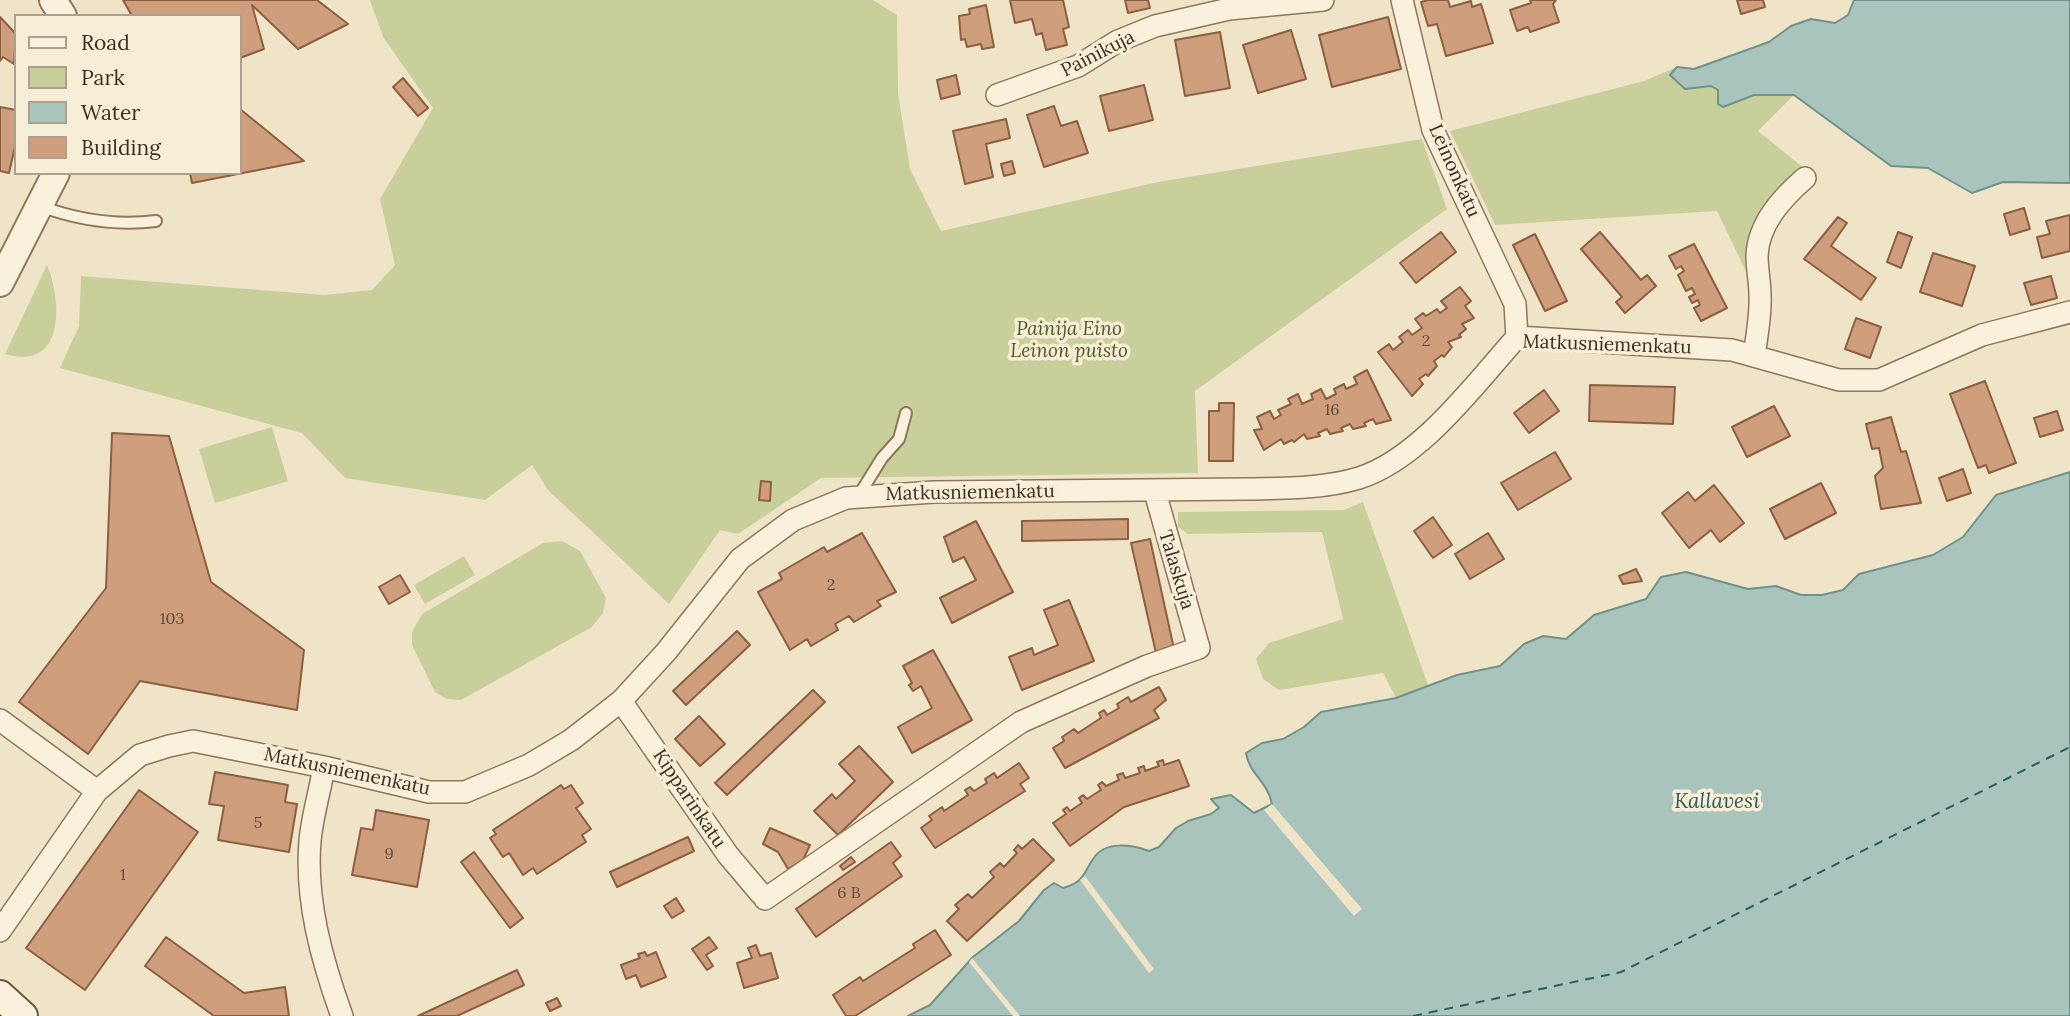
<!DOCTYPE html>
<style>
body{margin:0}
#map{position:relative;width:2070px;height:1016px;overflow:hidden;background:#f0e4c8;font-family:Lora,serif}
canvas{display:block}
.legend{position:absolute;left:14px;top:14px;width:228px;height:161px;box-sizing:border-box;background:#f7eed8;border:2px solid #ada18e;margin:0;padding:9px 12px;list-style:none;font-size:21px;color:#3d2e20}
.legend li{display:flex;align-items:center;gap:14px;height:35px}
.legend b{width:35px;border:2px solid #ada18e}
</style>
<div id="map">
<canvas width="2070" height="1016"></canvas>
<ul class="legend">
<li><b style="height:9px;background:#faf1dc"></b>Road</li>
<li><b style="height:19px;background:#c9cf9b"></b>Park</li>
<li><b style="height:19px;background:#a9c4bc"></b>Water</li>
<li><b style="height:19px;background:#cf9f7d"></b>Building</li>
</ul>
</div>
<script>
const ctx = document.querySelector('canvas').getContext('2d');
ctx.lineJoin = 'round';
function fillPath(path, color) { ctx.fillStyle = color; ctx.fill(path, 'evenodd'); }
function strokePath(path, color, width, dash) { ctx.strokeStyle = color; ctx.lineWidth = width; ctx.lineCap = dash ? 'butt' : 'round'; ctx.setLineDash(dash || []); ctx.stroke(path); }
function write(font, color, halo, rows, align = 'center') {
  ctx.font = font + ' Lora,serif'; ctx.lineWidth = 7; ctx.setLineDash([]); ctx.textBaseline = 'middle'; ctx.strokeStyle = halo; ctx.fillStyle = color; for (const [text, x, y, turn = 0] of rows) {
    ctx.save(); ctx.translate(x, y); ctx.rotate((+turn || 0) * Math.PI / 180); ctx.textAlign = isNaN(turn) ? turn : align; if (halo) ctx.strokeText(text, 0, 0); ctx.fillText(text, 0, 0); ctx.restore();
  }
}
fillPath(new Path2D(`
 M370 0H873L897 15 898 93 910 169 941 231 1158 182 1422 139 1447 209 1195 391 1198 473 821 478 738 534 720 530 669 604 548 490 532 465 485 500 345 478 302 433 60 368 79 326 81 276 324 295 372 290 395 265 380 199 433 108 383 37Z
 M1677 67 1670 75 1685 89 1711 85 1718 90V104L1722 106 1754 95H1794L1758 131 1805 169 1749 278 1717 211 1495 225 1450 131 1644 81Z
 M47 265C63 303 64 372 5 354Z
 M272 427 288 481 215 503 199 449Z
 M1363 502 1429 688 1396 698 1383 673 1279 690 1263 679 1256 659 1269 643 1343 619 1322 532 1188 534 1178 527V512L1344 510Z
 M562 541 580 551 606 598 603 613 592 627 461 700 447 699 435 692 412 645V632L422 614 543 543Z
 M464 556 475 575 425 604 414 585Z`), '#c9cf9b');
const water = new Path2D(`
 M1854 0H2070V183L2003 182 1972 193 1928 168 1891 166 1794 95H1754L1723 107 1718 104V90L1711 86 1685 89 1670 75 1677 67 1694 69 1769 42 1791 26 1811 19 1835 23 1848 15Z
 M2070 472V1016H908L930 1005 973 957 1019 921 1044 890 1054 883 1063 888C1084 882 1083 874 1093 859 1105 840 1132 845 1149 851L1159 847 1176 828 1188 821 1211 814 1219 808 1211 799 1231 795 1254 813 1272 804C1268 782 1249 774 1246 753L1262 743 1283 739 1304 727 1321 712 1396 698 1457 675 1500 666 1524 644 1543 636 1566 639 1594 615 1646 599 1661 577 1686 572 1748 589 1776 586 1801 595H1822L1843 590 1859 574 1933 555 1963 537 1996 495Z`);
fillPath(water, '#a9c4bc');
strokePath(water, '#6f938a', 2);
fillPath(new Path2D(`
 M1272 804 1362 909 1354 916 1264 810Z
 M1085 876 1154 969 1149 973 1080 880Z
 M972 958 1020 1016H1013L969 962Z`), '#f0e4c8');
strokePath(new Path2D(`
 M1413 1016 1621 972 2070 747`), '#2f5d5a', 2, [9, 7]);
const building = new Path2D(`
 M123 0H317L348 24 298 49 252 5 264 49 240 58V16H132Z
 M1010 0H1063L1069 27 1063 29 1067 45 1046 50 1042 33 1036 35 1032 19 1015 23Z
 M1125 0H1148L1150 8 1128 13Z
 M1428 0H1448L1450 7 1471 1 1472 7 1481 4 1493 43 1446 56 1437 24 1428 26 1421 2Z
 M1530 0H1556L1553 4 1559 22 1530 32 1528 27 1517 31 1510 10 1531 3Z
 M1737 0H1763L1765 7 1741 14Z
 M986 5 994 47 982 49 981 44 967 47 965 39 961 40 959 16 970 14 969 9Z
 M0 17 16 34 14 64 3 57 0 61Z
 M1388 17 1401 69 1332 87 1319 35Z
 M1291 30 1306 79 1258 93 1243 45Z
 M1220 32 1230 88 1185 96 1175 40Z
 M956 75 960 94 941 99 937 80Z
 M403 78 428 108 418 116 393 87Z
 M1144 85 1153 120 1109 131 1100 96Z
 M1054 106 1061 126 1077 121 1088 153 1044 167 1027 115Z
 M0 107 16 110V142L9 173 0 171Z
 M240 109 304 161 192 183 190 173H240Z
 M1006 119 1010 138 986 144 993 177 965 184 953 131Z
 M1012 161 1015 173 1004 176 1001 164Z
 M2024 208 2030 229 2010 235 2004 214Z
 M2070 215V251L2042 258 2037 237 2050 234 2046 221Z
 M1838 217 1847 223 1831 246 1876 278 1861 300 1804 259Z
 M1441 232 1456 252 1416 283 1400 263Z
 M1600 232 1641 280 1647 275 1656 286 1625 313 1616 302 1622 297 1581 249Z
 M1898 232 1912 237 1901 268 1887 262Z
 M1535 234 1567 301 1545 311 1513 245Z
 M1694 244 1727 308 1701 321 1694 308 1700 305 1698 300 1692 303 1689 297 1695 294 1692 288 1686 291 1678 275 1684 271 1681 266 1676 269 1669 256Z
 M1933 253 1975 266 1962 306 1920 292Z
 M2051 276 2057 298 2031 305 2024 283Z
 M1460 287 1471 301 1465 306 1474 318 1462 324 1466 329 1459 335 1461 337 1448 342 1452 347 1444 357 1442 355 1434 361 1437 366 1428 376 1426 374 1419 379 1423 384 1412 396 1378 352 1389 344 1393 350 1403 342 1399 337 1408 330 1412 335 1422 328 1415 319 1423 313 1426 316 1437 309 1440 313 1447 308 1441 301Z
 M1856 318 1881 327 1870 358 1845 349Z
 M1367 370 1391 420 1376 424 1373 419 1364 423 1366 426 1353 429 1350 424 1341 428 1343 431 1330 434 1327 429 1318 433 1320 436 1307 439 1304 434 1294 442 1292 440 1284 444 1281 439 1264 450 1254 430 1262 429 1257 417 1270 411 1274 419 1281 415 1278 410 1291 404 1288 399 1298 394 1302 404 1313 399 1311 394 1321 389 1326 399 1336 394 1334 389 1344 384 1346 389 1357 384 1354 377Z
 M1985 381 2016 463 1989 473 1986 465 1978 468 1950 394Z
 M1590 385 1675 387 1673 424 1589 421Z
 M1544 390 1559 411 1529 433 1514 413Z
 M1219 403H1234L1233 461H1209V411H1219Z
 M1774 406 1790 436 1747 457 1732 427Z
 M2057 411 2063 430 2040 437 2034 418Z
 M1891 417 1901 452 1906 451 1921 503 1881 509 1875 476 1883 468 1879 448 1872 449 1866 424Z
 M112 433 169 436 211 582 304 650 297 710 140 681 88 754 19 702 106 588Z
 M1555 452 1571 479 1518 510 1501 483Z
 M1963 469 1971 493 1947 501 1939 478Z
 M761 481 771 482 770 501 759 500Z
 M1821 483 1836 513 1785 539 1770 509Z
 M1714 485 1744 523 1720 542 1711 530 1689 548 1662 513 1688 492 1695 501Z
 M1433 517 1452 545 1433 558 1414 531Z
 M1128 519V539L1022 541V521Z
 M976 521 1013 592 952 623 940 598 976 580 964 557 953 562 944 537Z
 M862 533 896 592 877 601 881 606 854 622 849 616 835 624 838 630 811 646 807 639 790 650 758 592 782 579 779 573 824 547 827 552Z
 M1488 533 1504 559 1470 579 1455 554Z
 M1150 539 1174 649 1156 653 1131 543Z
 M1636 569 1642 581 1623 584 1619 576Z
 M400 575 410 592 389 604 379 587Z
 M1069 600 1094 661 1022 690 1009 657 1032 648 1034 655 1058 645 1044 610Z
 M737 631 750 645 686 705 673 691Z
 M933 650 972 720 912 753 898 727 932 708 921 686 913 691 909 685 912 683 903 666Z
 M1159 687 1166 700 1154 710 1159 718 1065 768 1053 748 1064 741 1062 737 1074 729 1078 733 1101 718 1099 713 1104 710 1107 715 1119 708 1117 704 1128 697 1131 702Z
 M813 690 825 702 727 795 715 783Z
 M699 716 725 744 700 766 675 739Z
 M859 746 893 782 838 835 814 811 832 794 836 799 855 781 839 764Z
 M1163 760 1164 765 1179 760 1189 786 1124 807 1070 846 1053 823 1066 814 1063 810 1067 807 1070 811 1082 803 1079 798 1083 795 1087 799 1101 790 1098 785 1102 782 1106 786 1119 780 1117 775 1123 773 1125 778 1140 773 1138 768 1144 766 1145 771 1159 766 1157 762Z
 M1019 763 1029 778 1020 784 1025 791 935 848 921 828 932 820 929 816 942 807 944 811 968 795 965 790 970 787 974 791 987 783 985 779 994 773 997 778Z
 M215 772 288 785 285 802 297 804 289 852 218 840 224 806 209 804Z
 M561 785 564 789 571 785 583 803 576 808 591 829 582 835 586 842 537 874 533 868 523 875 509 853 503 857 490 838 496 834 493 830Z
 M139 790 198 832 85 990 26 948Z
 M376 810 429 820 417 887 352 875 361 828 373 830Z
 M770 828 810 845 803 860 788 869 778 852 763 844Z
 M688 837 694 851 617 887 610 872Z
 M1033 839 1054 860 967 941 947 921 959 909 955 905 968 894 972 898 994 877 990 872 1000 863 1004 867 1017 853 1014 850 1018 845 1022 849Z
 M891 842 901 856 893 863 902 876 816 937 796 909Z
 M474 852 523 918 510 928 461 862Z
 M851 857 855 862 843 870 840 866Z
 M676 898 684 911 672 918 664 906Z
 M935 930 951 955 855 1016H846L833 995 860 977 863 981 915 948 913 944Z
 M166 937 244 993 285 987 289 1016H214L145 966Z
 M709 937 717 948 706 955 713 966 707 970 692 949Z
 M756 945 760 956 771 953 778 978 744 988 737 963 752 958 748 948Z
 M645 952 647 956 656 952 666 977 641 987 636 975 626 979 621 965 640 958 638 954Z
 M517 970 524 985 457 1016H418Z
 M557 998 561 1006 550 1011 546 1003Z`);
fillPath(building, '#cf9f7d');
strokePath(building, '#8d5f41', 2);
const service = new Path2D(`
 M40 206C78 220 116 226 156 221
 M859 495 882 458 899 439 906 413`);
const minor = new Path2D(`
 M1402 0 1433 130 1515 304 1517 337
 M997 95 1078 66 1118 41 1155 26 1229 9 1323 0
 M1517 337 1732 350 1839 380H1879L1982 335 2070 312
 M1754 355C1757 336 1761 314 1760 295 1760 282 1757 269 1757 256 1758 224 1782 198 1805 178
 M621 701 728 855 761 894
 M0 720 97 791
 M324 767C320 791 312 817 310 841 305 900 322 961 342 1016
 M765 899 1021 722 1147 666 1199 648 1155 492
 M0 931 97 791 140 755 169 746 193 741 324 767 429 792H465L529 765 571 740 621 701 666 652 740 559 793 520 846 498 934 492 1247 489C1284 488 1323 489 1359 478 1420 459 1475 384 1517 337`);
const tertiary = new Path2D(`
 M53 0 63 16
 M0 283 56 173`);
const secondary = new Path2D(`
 M0 995 23 1016`);
strokePath(service, '#8d765c', 14);
strokePath(minor, '#8d765c', 24);
strokePath(tertiary, '#8d765c', 30);
strokePath(secondary, '#6f573f', 32);
strokePath(service, '#faf1dc', 10);
strokePath(minor, '#faf1dc', 21);
strokePath(tertiary, '#faf1dc', 26);
strokePath(secondary, '#faf1dc', 28);
write('16px', '#624a37', null, [
 ["2",1426,341],
 ["16",1332,410],
 ["2",831,585],
 ["103",172,619],
 ["5",258,823],
 ["9",389,854],
 ["1",123,875],
 ["6 B",849,893]
]);
write('19px', '#3d2e20', '#f7eed8', [
 ["Painikuja",1098,54,-27],
 ["Leinonkatu",1454,171,66],
 ["Matkusniemenkatu",1607,345,2],
 ["Matkusniemenkatu",970,493,-1],
 ["Talaskuja",1176,570,73],
 ["Matkusniemenkatu",347,772,12],
 ["Kipparinkatu",689,799,56]
]);
write('italic 19px', '#4d5a26', '#f7eed8', [
 ["Painija Eino",1069,330],
 ["Leinon puisto",1069,352]
]);
write('italic 21px', '#2f5d5a', '#f7eed8', [
 ["Kallavesi",1717,802]
]);
</script>
